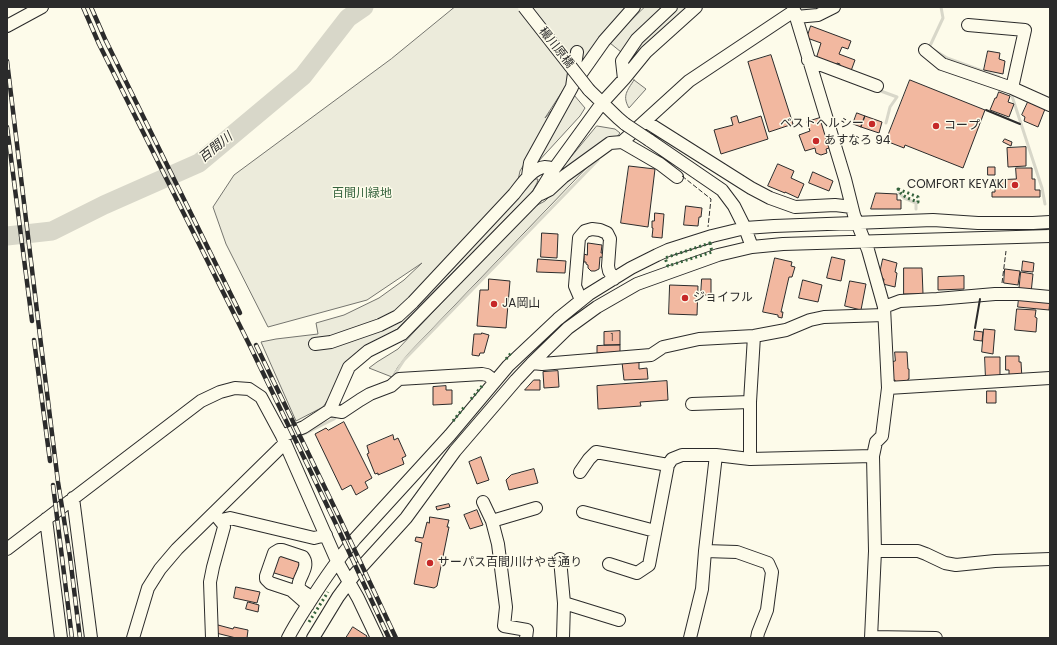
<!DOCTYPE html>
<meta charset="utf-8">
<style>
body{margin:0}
#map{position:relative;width:1057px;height:645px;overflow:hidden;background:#fdfbea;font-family:Poppins,sans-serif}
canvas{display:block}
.frame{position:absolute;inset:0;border:8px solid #2b2b2b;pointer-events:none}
</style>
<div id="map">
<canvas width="1057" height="645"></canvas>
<div class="frame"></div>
</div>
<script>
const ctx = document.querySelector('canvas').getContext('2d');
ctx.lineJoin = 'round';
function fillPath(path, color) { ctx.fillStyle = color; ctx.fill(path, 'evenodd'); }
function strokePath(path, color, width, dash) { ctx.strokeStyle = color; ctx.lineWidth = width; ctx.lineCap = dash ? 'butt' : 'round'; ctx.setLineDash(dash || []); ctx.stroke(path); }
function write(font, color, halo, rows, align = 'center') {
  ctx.font = font + ' Poppins,"Noto Sans JP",sans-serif'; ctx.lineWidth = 3; ctx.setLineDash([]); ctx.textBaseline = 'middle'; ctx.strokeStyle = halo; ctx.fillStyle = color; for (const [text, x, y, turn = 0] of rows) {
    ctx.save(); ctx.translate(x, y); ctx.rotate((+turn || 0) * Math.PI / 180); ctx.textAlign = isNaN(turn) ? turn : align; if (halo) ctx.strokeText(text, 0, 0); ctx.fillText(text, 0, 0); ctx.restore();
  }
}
const green = new Path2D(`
 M455 7H629L567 84 545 118 558 103 560 104 520 171 517 185 382 330 521 193 535 179H538L537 183 532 192 396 330 358 351 330 397 323 407 296 421 261 342 276 339 318 334 316 323 344 315 379 298 404 280 422 263 367 300 268 327 226 244 213 207 234 175 391 59Z
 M645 7H667L634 38 621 52 610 43 624 27Z
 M677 7H690L647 43 637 53 634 51C647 35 661 19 677 7Z
 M634 80 646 89 629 108C622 96 627 91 634 80Z
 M574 95 585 108 580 116 536 164Z
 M597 126 615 129 620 133 616 138 557 176 566 163Z
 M595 159 408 354 398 367 392 377 369 368 377 362 398 349 530 209 545 201 553 193 591 161Z`);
fillPath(green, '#ecebdb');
strokePath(green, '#74746e', 1);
strokePath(new Path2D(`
 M797 9 815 10
 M929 48 943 18 941 7
 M934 50 947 58 999 77
 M878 90 897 97 890 107 886 123
 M1011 93 1042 188 1045 204
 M899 193 904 198 916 203V209
 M393 377 404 360 598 160
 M304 434 334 419 337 415`), '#d8d7c9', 3);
strokePath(new Path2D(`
 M7 236 52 231 104 205 199 163 303 76 348 18 364 7`), '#d8d7c9', 19);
const building = new Path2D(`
 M811 26 851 41 848 49 842 47 839 54 855 60 851 71 839 67 840 64 837 63 836 66 816 59 821 43 807 38Z
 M988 51 1000 53 999 59 1005 61 1003 74 984 70Z
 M771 55 793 124 769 132 748 62Z
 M910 80 985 110 963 168 905 145 904 148 886 141Z
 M999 92 1010 96 1008 102 1014 104 1009 117 990 110 995 98H996Z
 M1028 102 1045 109 1038 127 1024 121 1025 117 1022 115Z
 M857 113 865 116 861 127 853 124Z
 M737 116 739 123 761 116 768 139 721 154 714 130 733 125 731 118Z
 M865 116 882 122 879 133 861 127Z
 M823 117 832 147 826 149 827 153 821 155 816 153 815 148 805 151 799 135 810 131 807 122Z
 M1005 139 1012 142 1011 146 1003 142Z
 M1026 147V166L1008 167 1007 148Z
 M778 164 794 171 791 178 804 184 798 198 785 192V193L768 186Z
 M629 166 655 169 648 227 621 223Z
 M988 167H995V175H988Z
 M1016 168H1032V179H1035V190H1040V197H992V192H995V180L1016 179Z
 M813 172 833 181 829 191 809 183Z
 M876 193 897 194V200H901V209H871Z
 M686 206 702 208 701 217H699L698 226 684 225Z
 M655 213 664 214 662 238 652 237 653 228H652V221H654Z
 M542 233 558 234 557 258 541 257Z
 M588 243 602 245 601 253H605V258L600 257 599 269 595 271H591L588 268V265L586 264V262H584V254L587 255Z
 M832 257 845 260 841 281 827 278Z
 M775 258 792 262 791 266 795 267 792 277H789L781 312H783L782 318 778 317V315L763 312Z
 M538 259 566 261 565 273 537 272Z
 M883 259 897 263 895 272 897 273 895 287 883 284 884 279 879 278Z
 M1023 261 1034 263 1033 272 1022 271Z
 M904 268H922L923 294H904Z
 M1005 269 1020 271 1018 285 1004 283Z
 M1021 272 1033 274 1031 293 1019 292Z
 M964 276V289L938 290V277Z
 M489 279 510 281 506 328 477 326 480 290H488Z
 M702 279H711V295H701Z
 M803 280 822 285 818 302 799 298Z
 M850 281 866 284 861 310 845 306Z
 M670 285 698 286 697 315 669 314Z
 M1019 298 1050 301 1049 310 1018 307Z
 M1017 309 1036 310 1035 317 1037 318 1036 332 1015 330Z
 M984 329 995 330 993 354 982 352Z
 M620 331V345H604V332Z
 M975 331 983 332 982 341 974 340Z
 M482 333 489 335 484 353H480L479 356 472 355 474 334H481Z
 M620 345V352L597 353V346Z
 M895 352H907L908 369H909V379H908V385H896L895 380H892L891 362 895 361Z
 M1006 356H1019V362H1021L1022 379H1009V370H1006Z
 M985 357H1000V378L986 381Z
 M639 361V369L647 368 648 379 624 380 622 362Z
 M558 371 559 387 544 388 543 372Z
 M534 380H540V390H525Z
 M667 381 668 400 640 402 641 406 598 409 597 386Z
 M446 386V390H452V404L433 405V387Z
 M987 391H996V403H987Z
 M344 422 372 478 365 482 368 488 356 495 351 485 342 490 315 434 326 428 328 430Z
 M393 435 394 440 398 438 406 456 402 458 404 464 378 475V473L375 474 367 454 369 453 367 446Z
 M481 457 489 480 477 484 469 462Z
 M534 469 538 483 509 490 506 480 511 475Z
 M449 504 450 507 437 510 436 507Z
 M477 510 483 525 470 529 464 515Z
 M430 517 449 520 447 527H449L437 586 434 588 414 584 422 543 415 541 416 537 423 538 427 522 429 523Z
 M277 552 301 559 294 579 271 572Z
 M236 587 260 592 257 603 234 598Z
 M248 602 259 605 258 612 246 609Z
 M218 625 233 629 234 627 248 630 247 638H236L216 633Z
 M353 627 367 636 366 638H346Z`);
fillPath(building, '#f2b8a0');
strokePath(building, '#2b2b2b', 1);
const minor = new Path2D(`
 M793 7 845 179 854 215 868 250 884 307 888 388 882 436 876 442 873 456 875 551 871 638
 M796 17 818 15 834 7
 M968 25 1025 30 1012 88
 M7 26 42 7
 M925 50 942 64 1012 88 1050 105
 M808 60 877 86
 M624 79 622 61 637 39 671 7
 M573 85 604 41 634 7
 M589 90 618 118 625 124
 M645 121 751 188 770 198 795 207 835 205 852 207
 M649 140 722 190 734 206 745 228 752 247
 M622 142 689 81 791 13 795 12
 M528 176 530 163 572 87 577 52
 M541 194 549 190 563 177 610 143 622 142 660 164 677 177
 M581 300 575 286 579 238 585 231 592 229 600 230 607 233 610 239 608 266 609 271 614 279
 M884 307 900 301 937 299 995 294H1018L1050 297
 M315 344 331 342 380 325 398 316 413 302 514 194C522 184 532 168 545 167 548 167 551 168 554 169
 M532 363 542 364 651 355 663 347 699 339 754 336 786 330 810 320 824 317 884 315
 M888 388 1050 378
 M692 404 750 402
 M330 410 342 412 360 400 370 394 391 386 399 379 482 374 487 375 495 381
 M282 436 304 427 330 410 349 367 368 351 402 334 538 195 554 169 602 103 624 79 646 52 696 7
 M750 459V402L754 336
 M580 472 589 459 596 452 668 465
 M73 498 91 638
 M483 502 492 521 498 544 506 607 504 626 527 630 526 638
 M583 512 655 531
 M46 519 61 638
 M221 520 230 518 314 538 326 535
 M492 521 536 508
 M7 549 201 401 220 392 235 388 249 389 261 397 282 436 337 561 358 598 377 638
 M705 551 737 552 768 563 772 572 767 610 758 633 757 638
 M875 551H918L926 554 945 563 956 565 995 561 1050 559
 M560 559 564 603 563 638
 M609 564 637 573 649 565 668 465 672 459 682 455H716
 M564 603 619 620
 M308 605 291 590 270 583 266 579V576L274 553 279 550H282L303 557C312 569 292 582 301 590 304 593 309 595 312 597
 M871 637 936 638
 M133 638 148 588 160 569 177 549 285 443
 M212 638 210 582 213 567 224 527 223 524 214 513
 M288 638C294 626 302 614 309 603 323 581 338 559 355 539L450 435 508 366 558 319 589 294 631 268 657 255 668 250 712 236 745 228 774 226 933 220 978 223H1033L1050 222
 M313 638 338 597 355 574 406 518 455 451 516 380 532 363 568 328 597 307 637 284 718 255 752 247 783 244 1050 236
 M690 638 702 589 705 551 716 455 750 459 873 456`);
strokePath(minor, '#2b2b2b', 14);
strokePath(minor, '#fdfbea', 12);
const rail = new Path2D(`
 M83 7 99 44 250 346 335 522 389 638
 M91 7 105 39 240 313
 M7 61 39 328 58 482 70 557 80 638
 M7 127 32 321
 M34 340 50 461
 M256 345 341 521 396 638
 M53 485 72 638`);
strokePath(rail, '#2b2b2b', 4.5);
strokePath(rail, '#fdfbea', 3, [9]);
const minorBridge = new Path2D(`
 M524 7 589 90
 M625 124 649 140`);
strokePath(minorBridge, '#2b2b2b', 14, []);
strokePath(minorBridge, '#fdfbea', 12);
strokePath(new Path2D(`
 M898 189 918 197V202C910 199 902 197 898 189Z
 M710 243 712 252 668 266 665 258Z
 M506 359 511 353
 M471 399 482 386
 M453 421 465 406
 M309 622 328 592`), '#34623c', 3, [2, 3]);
strokePath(new Path2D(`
 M682 176 711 199 708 227
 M1002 283 1006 251`), '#2b2b2b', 1, [5, 2]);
strokePath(new Path2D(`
 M986 110 1020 124
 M975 328 980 299`), '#2b2b2b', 2);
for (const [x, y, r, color] of [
 [872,124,4,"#c62828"],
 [936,126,4,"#c62828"],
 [816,141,4,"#c62828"],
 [1015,185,4,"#c62828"],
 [685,298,4,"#c62828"],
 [494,304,4,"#c62828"],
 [430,563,4,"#c62828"]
]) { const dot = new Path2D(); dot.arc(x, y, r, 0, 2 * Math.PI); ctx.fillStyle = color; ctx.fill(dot); strokePath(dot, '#fdfbea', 1.5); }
write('10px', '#5d4e48', null, [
 ["1",612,338]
]);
write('12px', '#2b2b2b', '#fdfbea', [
 ["穝川原橋",556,48,52]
]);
write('12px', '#2b2b2b', '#fdfbea', [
 ["ベストヘルシー",864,124,"right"],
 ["コープ",944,126],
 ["あすなろ 94",824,141],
 ["COMFORT KEYAKI",1007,185,"right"],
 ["ジョイフル",693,298],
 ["JA岡山",502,304],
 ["サーパス百間川けやき通り",438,563]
], 'left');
write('12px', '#34623c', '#fdfbea', [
 ["百間川緑地",362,194]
]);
write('italic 13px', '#2b2b2b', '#fdfbea', [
 ["百間川",216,148,-39]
]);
</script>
